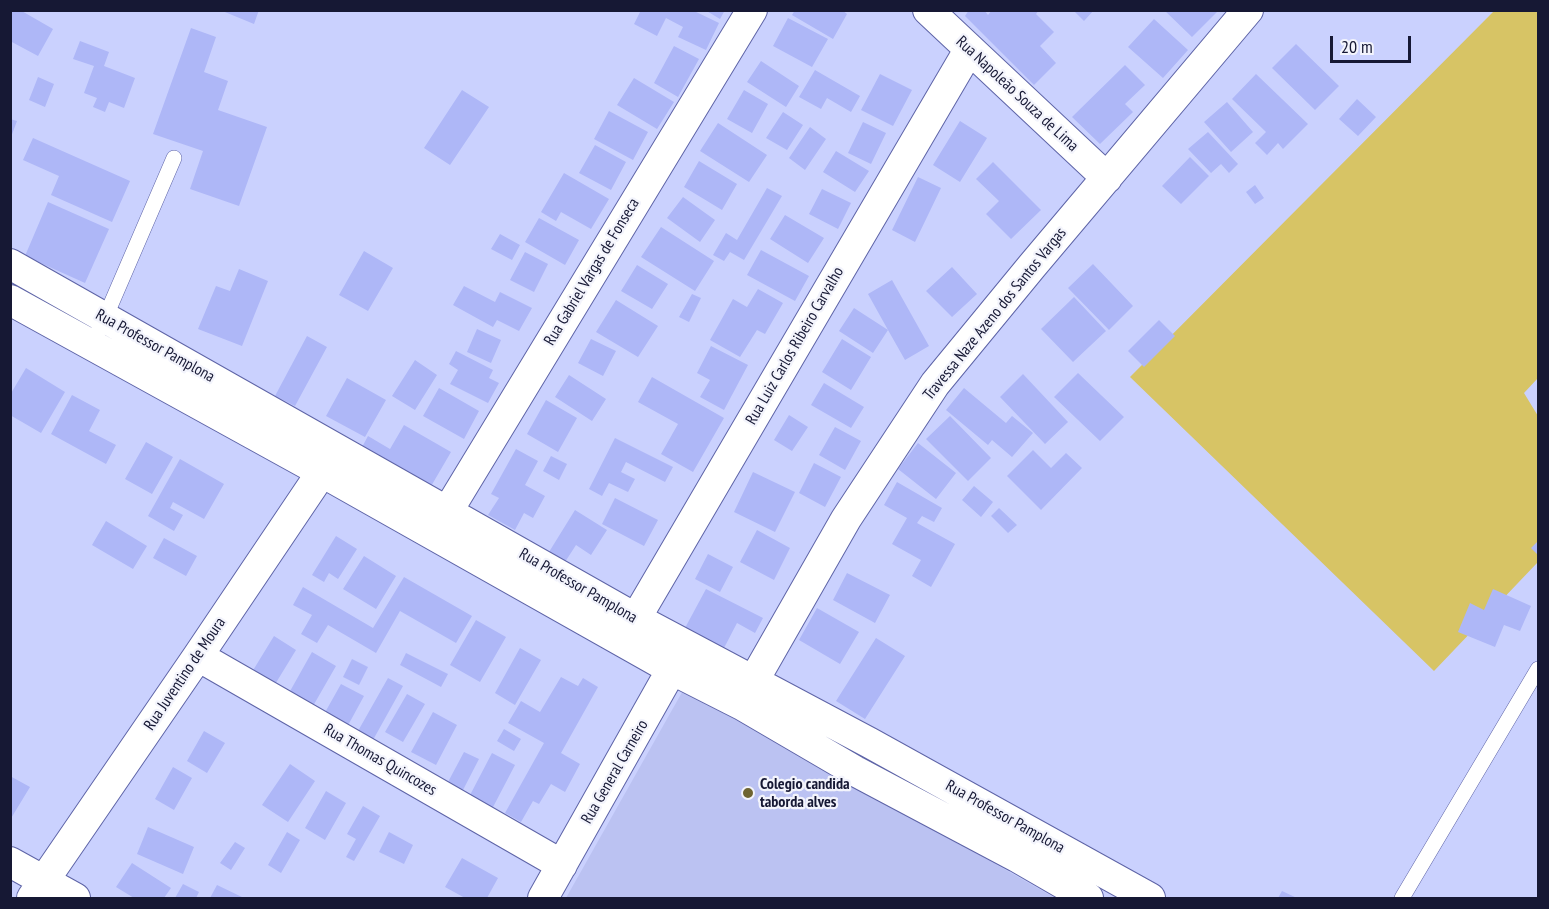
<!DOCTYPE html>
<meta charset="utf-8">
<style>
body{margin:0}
#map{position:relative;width:1549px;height:909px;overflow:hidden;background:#cad1fe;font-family:"PT Sans Narrow",sans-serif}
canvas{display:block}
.frame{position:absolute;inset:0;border:12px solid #161834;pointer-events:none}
.scale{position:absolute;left:1330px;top:36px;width:81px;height:27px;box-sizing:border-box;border:3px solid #161834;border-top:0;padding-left:8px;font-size:18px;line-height:21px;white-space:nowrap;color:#161834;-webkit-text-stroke:4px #f3f4fc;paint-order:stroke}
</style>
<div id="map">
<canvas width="1549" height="909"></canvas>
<div class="frame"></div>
<div class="scale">20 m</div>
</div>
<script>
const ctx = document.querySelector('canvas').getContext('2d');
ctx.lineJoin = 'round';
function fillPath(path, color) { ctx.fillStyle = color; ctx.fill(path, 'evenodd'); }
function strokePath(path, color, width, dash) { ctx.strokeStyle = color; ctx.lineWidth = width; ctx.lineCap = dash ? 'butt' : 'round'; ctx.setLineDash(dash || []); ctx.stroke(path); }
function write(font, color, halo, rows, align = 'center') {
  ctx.font = font + ' "PT Sans Narrow",sans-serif'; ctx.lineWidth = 4.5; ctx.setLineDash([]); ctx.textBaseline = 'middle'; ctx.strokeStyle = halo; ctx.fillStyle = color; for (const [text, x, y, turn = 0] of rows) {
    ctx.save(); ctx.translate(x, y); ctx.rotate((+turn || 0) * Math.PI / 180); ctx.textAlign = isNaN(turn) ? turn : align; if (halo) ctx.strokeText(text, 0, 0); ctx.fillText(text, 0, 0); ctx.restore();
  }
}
fillPath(new Path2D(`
 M685 687 1055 898H566Z`), '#bbc2f2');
fillPath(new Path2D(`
 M1494 11H1538V378L1524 393 1538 416V562L1434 671 1130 377Z`), '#d7c465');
fillPath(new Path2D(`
 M13 10H20L53 29 38 56 10 41V14Z
 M220 10H259L254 24Z
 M641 10H692L719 23 706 50 678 37 683 27 666 18 657 36 634 24Z
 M705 10H725L720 19Z
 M795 10H842L847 14 833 39 792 15Z
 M969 10H984L988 15 992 10H1039L1036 14 1054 32 1040 46 1056 63 1034 85 965 16Z
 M1073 10H1094L1084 21Z
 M1164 10H1215L1217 12 1192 37Z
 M788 18 828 39 812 67 773 46Z
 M1154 19 1188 50 1163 78 1128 47Z
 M191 28 216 37 204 72 228 81 218 110 267 127 239 206 190 189 203 151 153 134Z
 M80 41 109 52 104 66 135 78 124 108 109 102 105 112 93 107 97 98 84 93 94 66 73 59Z
 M1296 44 1339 86 1315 110 1272 68Z
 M674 46 699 59 678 97 654 83Z
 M761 61 799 86 786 107 747 82Z
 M1125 65 1145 85 1125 104 1133 112 1100 144 1072 117Z
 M815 70 860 96 851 112 827 98 821 109 799 97Z
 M880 74 912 90 893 126 861 110Z
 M1256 74 1308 124 1283 149 1278 143 1267 155 1255 143 1266 132 1232 99Z
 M38 77 54 84 45 107 29 100Z
 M634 78 674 102 657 129 617 105Z
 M462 90 489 107 450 165 424 148Z
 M744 90 768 104 752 133 727 119Z
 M1357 99 1376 117 1358 136 1339 119Z
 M1227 102 1253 132 1231 152 1204 122Z
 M609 111 648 132 633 160 594 139Z
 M783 112 803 125 787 150 766 138Z
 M10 119 17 121 11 137H10Z
 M960 121 987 138 960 182 933 165Z
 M863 122 886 133 871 164 848 153Z
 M718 123 767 155 749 182 700 151Z
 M810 127 826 139 805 170 789 158Z
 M1208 132 1238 164 1229 173 1221 164 1211 173 1188 149Z
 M33 138 130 181 112 222 51 195 59 176 23 160Z
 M595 145 626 162 611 190 579 173Z
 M836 151 869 171 855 192 823 172Z
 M1190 157 1209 176 1181 204 1162 186Z
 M699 161 737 184 722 210 684 187Z
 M993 162 1041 210 1011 239 986 214 999 201 976 179Z
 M564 173 609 199 591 229 561 212 556 221 541 212Z
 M918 177 941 188 915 242 892 230Z
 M1255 185 1264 198 1255 204 1246 192Z
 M767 188 782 196 744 260 730 252 724 261 713 255 726 233 737 240Z
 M822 189 851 203 838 229 809 214Z
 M683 197 715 220 700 242 667 218Z
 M48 202 109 229 85 283 25 256Z
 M785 215 824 238 808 263 770 239Z
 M539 218 579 240 565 265 525 242Z
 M661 227 714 261 695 291 641 257Z
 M500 234 520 245 512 260 491 249Z
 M761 250 809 276 795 301 747 275Z
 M364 251 393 268 368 311 339 295Z
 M525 252 548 264 534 292 510 280Z
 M1093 264 1133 306 1109 330 1068 288Z
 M637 265 668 284 652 309 621 291Z
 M952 267 977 294 952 317 926 291Z
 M239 269 268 281 242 346 198 329 216 286 230 291Z
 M892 280 929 346 905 360 888 330 873 353 839 331 854 308 888 330 868 294Z
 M464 286 495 302 500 292 532 308 519 331 497 320 493 327 453 305Z
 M758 289 783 303 765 334 757 330 740 357 710 340 733 299 747 307Z
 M692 294 701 298 689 322 679 317Z
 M1074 297 1106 331 1073 362 1041 329Z
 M616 300 658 326 638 357 596 332Z
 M1159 320 1175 336 1144 367 1128 351Z
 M477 329 501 340 491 363 467 352Z
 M307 336 327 347 295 406 275 396Z
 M591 339 616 351 603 376 578 363Z
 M842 339 871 357 851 390 822 372Z
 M711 346 748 365 724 410 700 397 710 380 697 373Z
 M456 351 493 370 489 378 499 383 488 403 450 384 458 370 449 364Z
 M415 360 437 375 415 410 392 396Z
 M26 368 65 392 41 433 10 415V395Z
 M1078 373 1124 417 1100 441 1054 397Z
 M1023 374 1068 422 1045 444 1000 397Z
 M569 375 606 399 592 421 555 397Z
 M652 377 724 418 693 472 661 454 678 424 638 402Z
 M347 378 386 400 365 437 326 416Z
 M824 383 864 407 851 428 811 405Z
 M439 388 479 411 464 439 423 416Z
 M964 388 1006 423 1012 416 1033 433 1012 457 992 440 988 445 946 410Z
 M72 395 100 410 89 431 116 445 106 464 51 434Z
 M546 400 577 418 558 452 527 434Z
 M789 415 808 427 792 451 774 440Z
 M950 416 991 458 968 481 926 439Z
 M404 425 451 452 430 488 360 451 368 436 390 449Z
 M835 427 861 441 845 470 819 455Z
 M615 438 673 467 665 482 626 462 621 472 635 479 628 492 609 483 602 496 589 489Z
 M146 442 173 457 152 494 125 479Z
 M918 443 956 473 936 499 898 469Z
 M516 449 538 461 525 485 545 496 533 518 524 513 515 530 488 515 499 498 491 494Z
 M1033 450 1051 468 1066 453 1082 468 1041 510 1007 476Z
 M551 456 567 464 559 480 543 471Z
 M180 459 224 484 204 519 173 502 170 508 183 515 174 531 148 516Z
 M814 463 841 477 825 507 799 493Z
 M753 472 795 492 775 532 734 512Z
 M897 482 942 508 934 522 922 516 917 523 955 544 931 587 912 576 921 560 892 544 907 518 884 505Z
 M974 486 993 502 981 517 962 500Z
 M615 498 658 520 644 546 602 524Z
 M999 508 1017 525 1008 533 991 516Z
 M575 510 607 530 591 555 576 545 565 562 549 552Z
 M106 521 147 546 133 569 92 545Z
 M757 530 790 548 774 580 740 562Z
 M336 536 357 549 338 579 329 573 324 582 312 575Z
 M164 538 197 556 186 576 153 558Z
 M1538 541V555L1531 548Z
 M708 554 733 567 720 592 695 579Z
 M364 556 396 576 376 609 343 589Z
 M847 573 890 595 875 623 833 600Z
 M404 577 472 616 456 643 400 611 376 653 328 625 317 643 301 634 312 615 293 605 303 587 373 628Z
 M706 589 763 618 755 633 737 623 724 648 685 628Z
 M1493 589 1531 606 1520 631 1504 625 1495 647 1458 632 1470 603 1484 610Z
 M817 608 859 632 840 664 799 640Z
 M476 620 506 637 480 682 450 665Z
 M274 636 296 650 274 686 252 672Z
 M876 638 905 656 865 719 836 701Z
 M520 648 541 660 515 705 495 693Z
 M312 652 336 666 313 706 289 693Z
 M406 653 448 674 441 687 400 665Z
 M352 659 368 667 359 685 343 677Z
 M561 677 578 686 583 678 598 687 561 753 580 764 565 792 551 784 539 804 533 801 521 822 505 813 544 743 508 723 521 701 540 712Z
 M388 678 403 686 373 740 358 731Z
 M341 684 364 696 346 729 323 716Z
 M407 694 425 704 403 742 385 732Z
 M433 712 457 725 436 765 411 752Z
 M504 729 521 739 514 751 497 741Z
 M204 731 225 743 207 773 187 761Z
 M464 752 479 759 463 790 448 782Z
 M492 753 515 765 492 809 469 797Z
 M290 764 315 781 288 822 262 805Z
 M173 767 192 778 174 810 155 799Z
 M10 776 30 787 10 820Z
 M326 791 346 803 325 840 305 828Z
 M363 806 380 816 354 861 346 857 356 839 347 834Z
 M148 827 194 847 183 874 137 854Z
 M287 832 300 840 281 873 268 865Z
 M389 832 413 845 404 864 379 852Z
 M235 842 245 848 231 870 220 863Z
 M462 858 498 878 487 898H465L445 887Z
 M132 863 171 888 164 898H134L116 887Z
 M183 884 199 892 196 898H175Z
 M217 885 244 898H210Z
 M1282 891 1297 898H1278Z`), '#aeb7f7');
const service = new Path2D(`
 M91 345 105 318 174 158
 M1402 898 1538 669`);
const minor = new Path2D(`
 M928 10 1107 178
 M10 264 635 618 870 743 1150 898
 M10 300 322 472 673 670 742 705 855 771 1017 857 1088 898
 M438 527 752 10
 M626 635 969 50
 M198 656 562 865
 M745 698 754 680 846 519 935 384 1032 266 1248 10
 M10 862 75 898
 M32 898 198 656 332 457
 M543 898 681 653`);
strokePath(service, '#5e64a7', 16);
strokePath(minor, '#5e64a7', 32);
strokePath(service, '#fff', 15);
strokePath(minor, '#fff', 30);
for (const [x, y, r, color] of [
 [748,793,6,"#6e6431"]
]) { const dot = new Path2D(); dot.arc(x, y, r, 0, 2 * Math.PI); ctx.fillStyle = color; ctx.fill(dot); strokePath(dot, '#f3f4fc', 2); }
write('16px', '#161834', '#f3f4fc', [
 ["Rua Napoleão Souza de Lima",1017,94,43],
 ["Rua Gabriel Vargas de Fonseca",592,272,-59],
 ["Travessa Naze Azeno dos Santos Vargas",995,314,-51],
 ["Rua Professor Pamplona",155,346,29],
 ["Rua Luiz Carlos Ribeiro Carvalho",795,346,-60],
 ["Rua Professor Pamplona",578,586,30],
 ["Rua Juventino de Moura",185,674,-56],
 ["Rua Thomas Quincozes",380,760,30],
 ["Rua General Carneiro",615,772,-60],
 ["Rua Professor Pamplona",1005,817,29]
]);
write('bold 16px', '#161834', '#f3f4fc', [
 ["Colegio candida",760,784],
 ["taborda alves",760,802]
], 'left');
</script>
